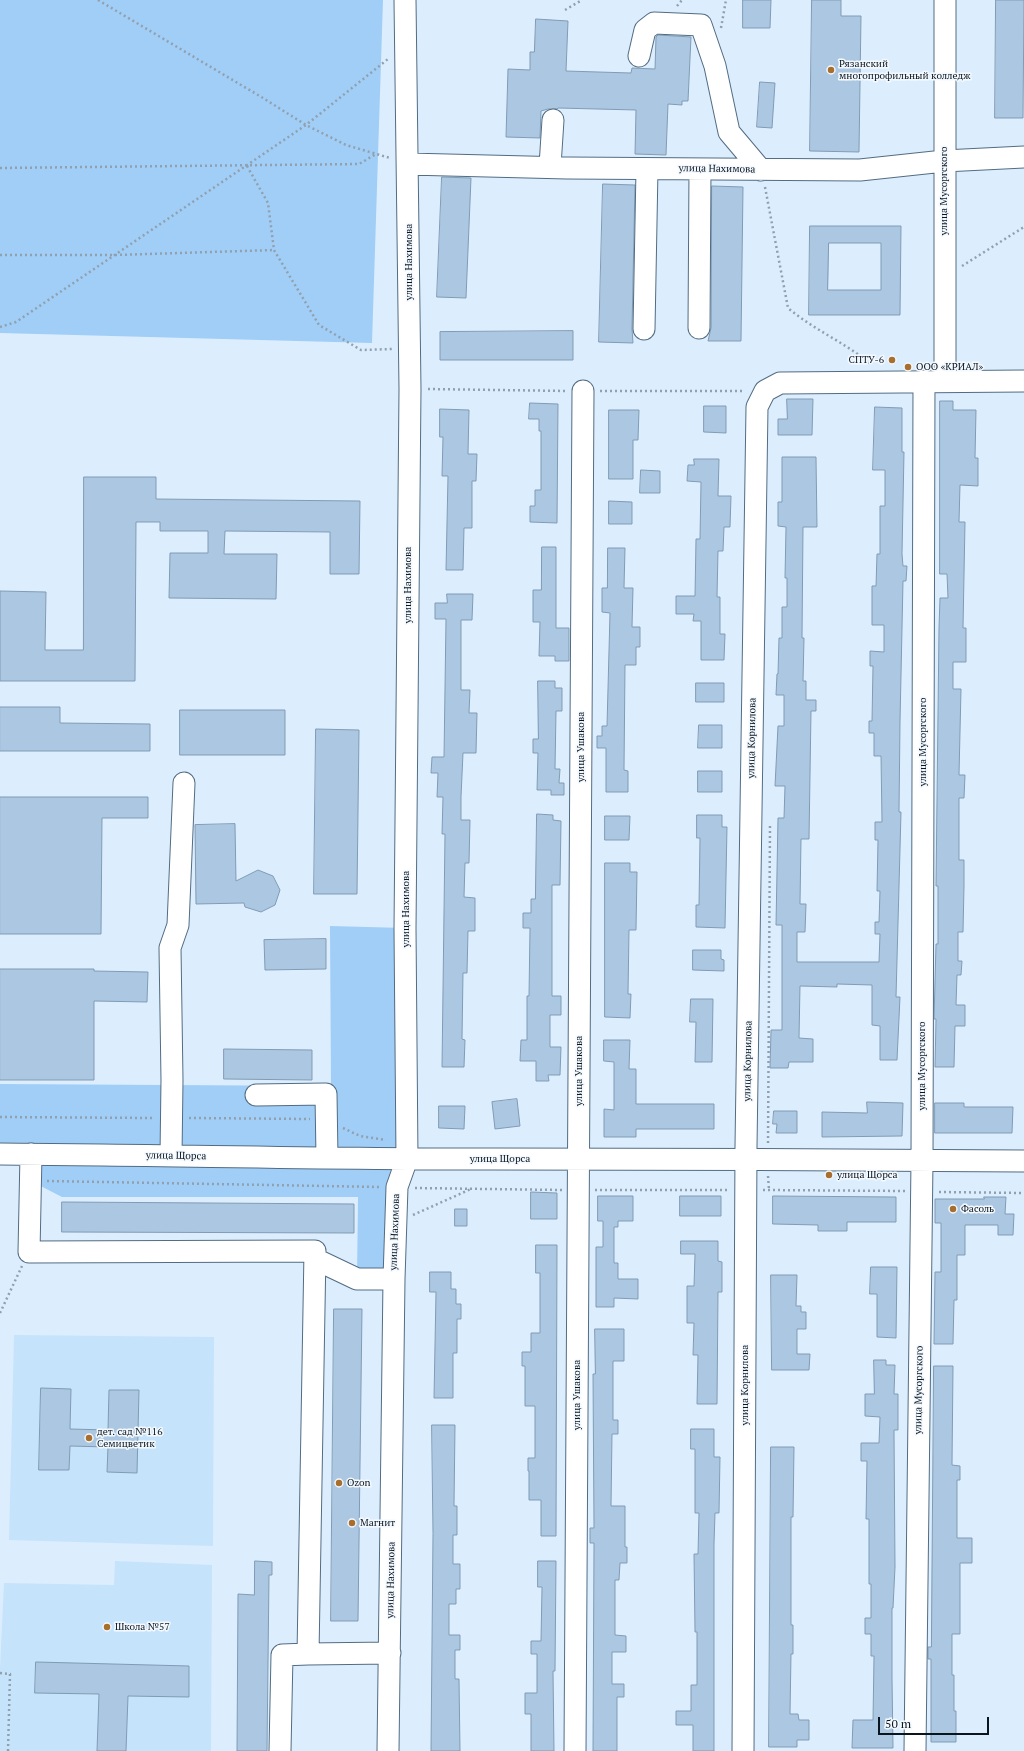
<!DOCTYPE html>
<meta charset="utf-8">
<style>
body{margin:0}
#map{position:relative;width:1024px;height:1751px;overflow:hidden;background:#dceefe;font-family:"PT Serif",serif}
canvas{display:block}
.scale{position:absolute;left:878px;top:1717px;width:111px;height:18px;box-sizing:border-box;border:2px solid #0a151e;border-top:0;padding-left:5px;font-size:12px;line-height:14px;white-space:nowrap;color:#0a151e;-webkit-text-stroke:3px #f3f9ff;paint-order:stroke}
</style>
<div id="map">
<canvas width="1024" height="1751"></canvas>
<div class="scale">50 m</div>
</div>
<script>
const ctx = document.querySelector('canvas').getContext('2d');
ctx.lineJoin = 'round';
function fillPath(path, color) { ctx.fillStyle = color; ctx.fill(path, 'evenodd'); }
function strokePath(path, color, width, dash) { ctx.strokeStyle = color; ctx.lineWidth = width; ctx.lineCap = dash ? 'butt' : 'round'; ctx.setLineDash(dash || []); ctx.stroke(path); }
function write(font, color, halo, rows, align = 'center') {
  ctx.font = font + ' "PT Serif",serif'; ctx.lineWidth = 3; ctx.setLineDash([]); ctx.textBaseline = 'middle'; ctx.strokeStyle = halo; ctx.fillStyle = color; for (const [text, x, y, turn = 0] of rows) {
    ctx.save(); ctx.translate(x, y); ctx.rotate((+turn || 0) * Math.PI / 180); ctx.textAlign = isNaN(turn) ? turn : align; if (halo) ctx.strokeText(text, 0, 0); ctx.fillText(text, 0, 0); ctx.restore();
  }
}
fillPath(new Path2D(`
 M14 1335 214 1337 213 1546 9 1540Z
 M115 1561 212 1565 211 1751H0V1668L4 1583 114 1585Z`), '#c6e3fc');
fillPath(new Path2D(`
 M0 0H383L372 343 0 333Z
 M330 926 405 928 394 1279H357L358 1197H62L31 1181V1154L0 1153V1084L331 1086Z`), '#a0cef7');
const building = new Path2D(`
 M743 0H771L770 28H743Z
 M812 0H841V16H861L859 152 810 151Z
 M996 0H1024L1023 118H995Z
 M536 19 568 21 566 71 631 73 632 68 655 69 656 37 658 35 691 37 688 101H682V105L668 104 666 155 635 154 636 110 558 108 557 109H548L541 111 540 138 506 137 508 69 530 70V52H534Z
 M760 82 775 83 772 128 757 127Z
 M442 177 471 178 466 298 437 297Z
 M603 184 635 185 632 329 633 343 599 342Z
 M712 186 743 187 741 341H708L711 328Z
 M810 226H901L900 315H809ZM829 243H881V290H828Z
 M573 331V360H440V332Z
 M787 399H813L812 435H778V419H787Z
 M940 401H953V410H976L975 458H978V486L960 485 959 522H965L963 628H966V662H953V689H961L959 775H965L964 798H959V860H964V886L963 932H958V961H962L961 975H957L956 1005H965V1026H955L954 1067H935L936 1019H934L936 944H938V886H936L939 628 940 598H948L947 574H940Z
 M530 403 558 404 557 523 530 522V506H535V490H541V431H539V419H529Z
 M704 406H726V433L704 432Z
 M875 407 902 408V452H904L902 554 903 566H907L906 581H903L900 722 899 812H901L896 997H900L897 1060H880V1026L872 1025V985L837 984V987L800 986 799 1038 813 1039V1062H789L788 1068H770L771 1030H782V925H776L778 818H784L785 786H775L778 726H784V695H776L777 674H778L779 638H782V607H787V578H785L786 527 778 526V502H782V457H816L817 527H803L802 638H804L803 681H806V700H816V711H811L809 839H801L800 904H806L805 932H797V962H879L880 934H875V922H879L880 891H877L878 840H875V822H882L881 756H874V733H869V721H872L873 666H870V651L884 652V625H872V586H876L877 554H880V506H885V470H873Z
 M440 409 469 410 468 454H477L476 481H472V528H464L463 570H446L448 476H442L443 437H440Z
 M609 410H639L638 440H633V479H609Z
 M694 459H719L718 496H731L730 527H724L723 551H718L717 597H720V634H725L724 660H701V621H693L694 614H676V596H695L696 539H700L701 482 687 481 688 465H694Z
 M641 470 660 471V493H640Z
 M84 477H156V499L360 501 359 574H330V532L225 531 224 554H277L276 599 169 598 170 553H208V531H160V522H136L135 681H0V591L46 592 45 650H83Z
 M609 501 632 502V524H609Z
 M542 547H556V628H569V661H555V656H539L540 622H533V590H541Z
 M608 548H625L624 588H633L632 627H640V647H636V665H625L624 770 628 771V792H606V748H597V736H602V726H607L610 613 602 612V588H607Z
 M447 594H473L472 620H461V690H470L469 713H477L476 753H463L461 797V820H470L469 863H465L464 897 475 898V931H468L467 973H463L462 1039 465 1040 464 1067H442L445 834H442L443 797H437L438 773H431L432 757H444L446 619H435V603H447Z
 M538 681H555V688H562V711H556L555 769H560L559 783H564V795H551V790H537L538 753H533V739H538Z
 M696 683H724V702H696Z
 M0 707H60V723L150 724V751H0Z
 M180 710H285V755H180Z
 M699 725H722V748H698Z
 M316 729 359 730 357 894H314Z
 M698 771H722V792H698Z
 M0 797H148V818H102L101 934H0Z
 M537 814 553 815V820L561 821 560 885H552V996H561V1015H550V1047H561L560 1075H548L549 1081H536V1061H520L521 1040H527V996H529L530 928H523V913H531V899H535Z
 M697 815H722V827H727L725 928 696 927V905H699L700 838H697Z
 M605 816H630L629 840H605Z
 M235 824 236 881 258 870 273 876 280 890 275 905 261 912 245 907 244 903 196 904 195 825Z
 M605 863H630V872H637L636 930H629L628 994H631L630 1018 605 1017Z
 M326 939V969L265 970 264 940Z
 M693 950H721V959L724 960V971L693 970Z
 M0 969H94V971L148 972 147 1002 94 1001V1080H0Z
 M691 999H713L712 1062H695L696 1022H690Z
 M604 1040H630L629 1069H636V1104H714V1129H636V1137H604V1109L614 1110V1062L604 1061Z
 M224 1049 312 1050V1080L224 1079Z
 M517 1099 520 1126 495 1129 492 1102Z
 M867 1102 903 1103 902 1136 822 1137V1112L867 1113Z
 M935 1103H964V1107H1013L1012 1133H935Z
 M439 1106H465L464 1129 439 1128Z
 M774 1111H797V1133H776L777 1124H773Z
 M531 1192 557 1193V1219H531Z
 M598 1196H633V1221H618V1227H614V1263H618V1279H638V1299L614 1298V1307H596V1247H603V1221H598Z
 M680 1196H721V1216H680Z
 M773 1196 896 1197V1222H847V1231H818V1225L773 1224Z
 M984 1197H1006L1005 1214H1014L1013 1235H998V1225H965V1255H957V1300H954L953 1344H934L935 1272H941V1223H935V1199H984Z
 M62 1202 354 1204V1233L62 1232Z
 M455 1209H467V1226H455Z
 M681 1241H718V1261L722 1262V1292H718L717 1404H697L698 1355H693L694 1323H687V1286H694L695 1254H681Z
 M536 1245H557L556 1536H541V1500H529V1471H528V1458H535V1406H525V1366H522V1352H531V1333H540V1273H536Z
 M871 1267H897L896 1338 877 1337V1294H870Z
 M430 1272H451V1289H456V1304H461V1319H457V1353H453V1398H434L436 1292H430Z
 M771 1275H797L796 1306H801V1312H806V1329H797V1354H810L809 1370H772Z
 M334 1309H362L358 1621H331Z
 M595 1329H624V1361H613V1420H618V1434H612L611 1506H625V1547H627V1563H620L619 1580H615V1635L626 1636V1652H612V1684H624V1697H617V1751H593L594 1543H590V1528H594L593 1374H595Z
 M874 1360H886V1365H895L894 1394H898V1430H894L895 1567 893 1608H892V1678L893 1748H852L853 1720H873L874 1656H871V1634H865V1618H871V1584H869V1519H866L867 1461H861V1443H879L880 1417 865 1416V1394H874Z
 M934 1366H953L952 1465 960 1466V1480H957V1538H972V1563H960V1634H952V1675H954V1711H956V1742H931V1659H928V1647H931Z
 M41 1388 71 1389 70 1429 108 1430 109 1390H139L137 1473 107 1472 108 1447 70 1446 69 1470H39Z
 M432 1425H455L454 1506H457V1535H453V1564H460V1589H456V1604H449V1635H460V1650H455V1679H459L460 1751H431L433 1534Z
 M691 1429H714V1457H720L719 1513H715L714 1544V1751H693V1725H676V1711H691V1685H697V1632H695L694 1554H698L699 1513H695V1449H691Z
 M771 1447H794L793 1517H791V1625H793V1654H791L790 1714H798L799 1720H809V1740H797V1747H769Z
 M255 1561 272 1562V1575H269L267 1751H237L238 1594 254 1595Z
 M538 1561H556L555 1671H553L554 1751H531V1714H525V1693H537V1654H531V1641H541L542 1587H538Z
 M36 1662 189 1666V1697L128 1696 126 1751H97L99 1694 35 1693Z`);
fillPath(building, '#abc7e1');
strokePath(building, '#809cb5', 1);
const minor = new Path2D(`
 M945 0V381
 M639 56 645 30 654 23 701 25 715 66 729 132 761 170
 M408 164 567 168 860 170 944 161 1024 157
 M550 166 553 120
 M699 328 700 169
 M644 329 647 169
 M256 1095 326 1094 327 1158
 M0 1154C165 1155 329 1159 494 1159 671 1160 847 1159 1024 1161
 M31 1154 29 1252 315 1251 308 1654 390 1653
 M171 1156 172 1080 170 948 178 925 184 783
 M315 1259 357 1279H394
 M280 1751 282 1655 308 1654
 M388 1751 394 1279 397 1187 407 1159 405 928 410 389 405 0
 M575 1751 583 391
 M743 1751 746 1146 757 407 765 391 780 383 1024 381
 M915 1751 922 1160 924 381`);
strokePath(minor, '#526c83', 23);
strokePath(new Path2D(`
 M98 0 263 98 306 125 346 145 390 158
 M677 6 682 0
 M565 10 582 0
 M721 28 726 0
 M247 166 268 203 274 250 319 325 361 350 393 349
 M0 168 359 164 376 154
 M765 187 788 308C814 330 846 343 872 365
 M0 255H116L274 250
 M962 266 1024 227
 M0 327 16 322 306 125 388 59
 M428 389 567 391
 M600 391H745
 M0 1117 154 1118
 M189 1118 310 1119
 M343 1128 360 1136 386 1140
 M768 1143 770 824
 M768 1176 769 1190
 M47 1181 380 1187
 M415 1188 562 1190
 M595 1190H730
 M763 1190 906 1191
 M939 1192 1024 1193
 M413 1215 471 1189
 M0 1313 22 1266
 M0 1673 10 1674 8 1751`), '#91a0ae', 2.5, [2, 3]);
strokePath(minor, '#fff', 21);
for (const [x, y, r, color] of [
 [831,70,4,"#a86e2d"],
 [892,360,4,"#a86e2d"],
 [908,367,4,"#a86e2d"],
 [829,1175,4,"#a86e2d"],
 [953,1209,4,"#a86e2d"],
 [89,1438,4,"#a86e2d"],
 [339,1483,4,"#a86e2d"],
 [352,1523,4,"#a86e2d"],
 [107,1627,4,"#a86e2d"]
]) { const dot = new Path2D(); dot.arc(x, y, r, 0, 2 * Math.PI); ctx.fillStyle = color; ctx.fill(dot); strokePath(dot, '#f3f9ff', 1.5); }
write('10px', '#0a151e', '#f3f9ff', [
 ["Рязанский",839,64],
 ["многопрофильный колледж",839,76],
 ["СПТУ-6",884,360,"right"],
 ["ООО «КРИАЛ»",916,367],
 ["улица Щорса",837,1175],
 ["Фасоль",961,1209],
 ["дет. сад №116",97,1432],
 ["Семицветик",97,1444],
 ["Ozon",347,1483],
 ["Магнит",360,1523],
 ["Школа №57",115,1627]
], 'left');
write('10px', '#0a151e', '#f3f9ff', [
 ["улица Нахимова",717,169,1],
 ["улица Мусоргского",944,191,-90],
 ["улица Нахимова",409,262,-90],
 ["улица Нахимова",408,585,-90],
 ["улица Корнилова",752,738,-89],
 ["улица Мусоргского",923,742,-90],
 ["улица Ушакова",581,747,-90],
 ["улица Нахимова",406,909,-90],
 ["улица Корнилова",748,1061,-89],
 ["улица Мусоргского",922,1066,-90],
 ["улица Ушакова",579,1071,-90],
 ["улица Щорса",176,1156,1],
 ["улица Щорса",500,1159],
 ["улица Нахимова",395,1232,-88],
 ["улица Корнилова",745,1385,-90],
 ["улица Мусоргского",919,1390,-89],
 ["улица Ушакова",577,1395,-90],
 ["улица Нахимова",391,1580,-89]
]);
</script>
